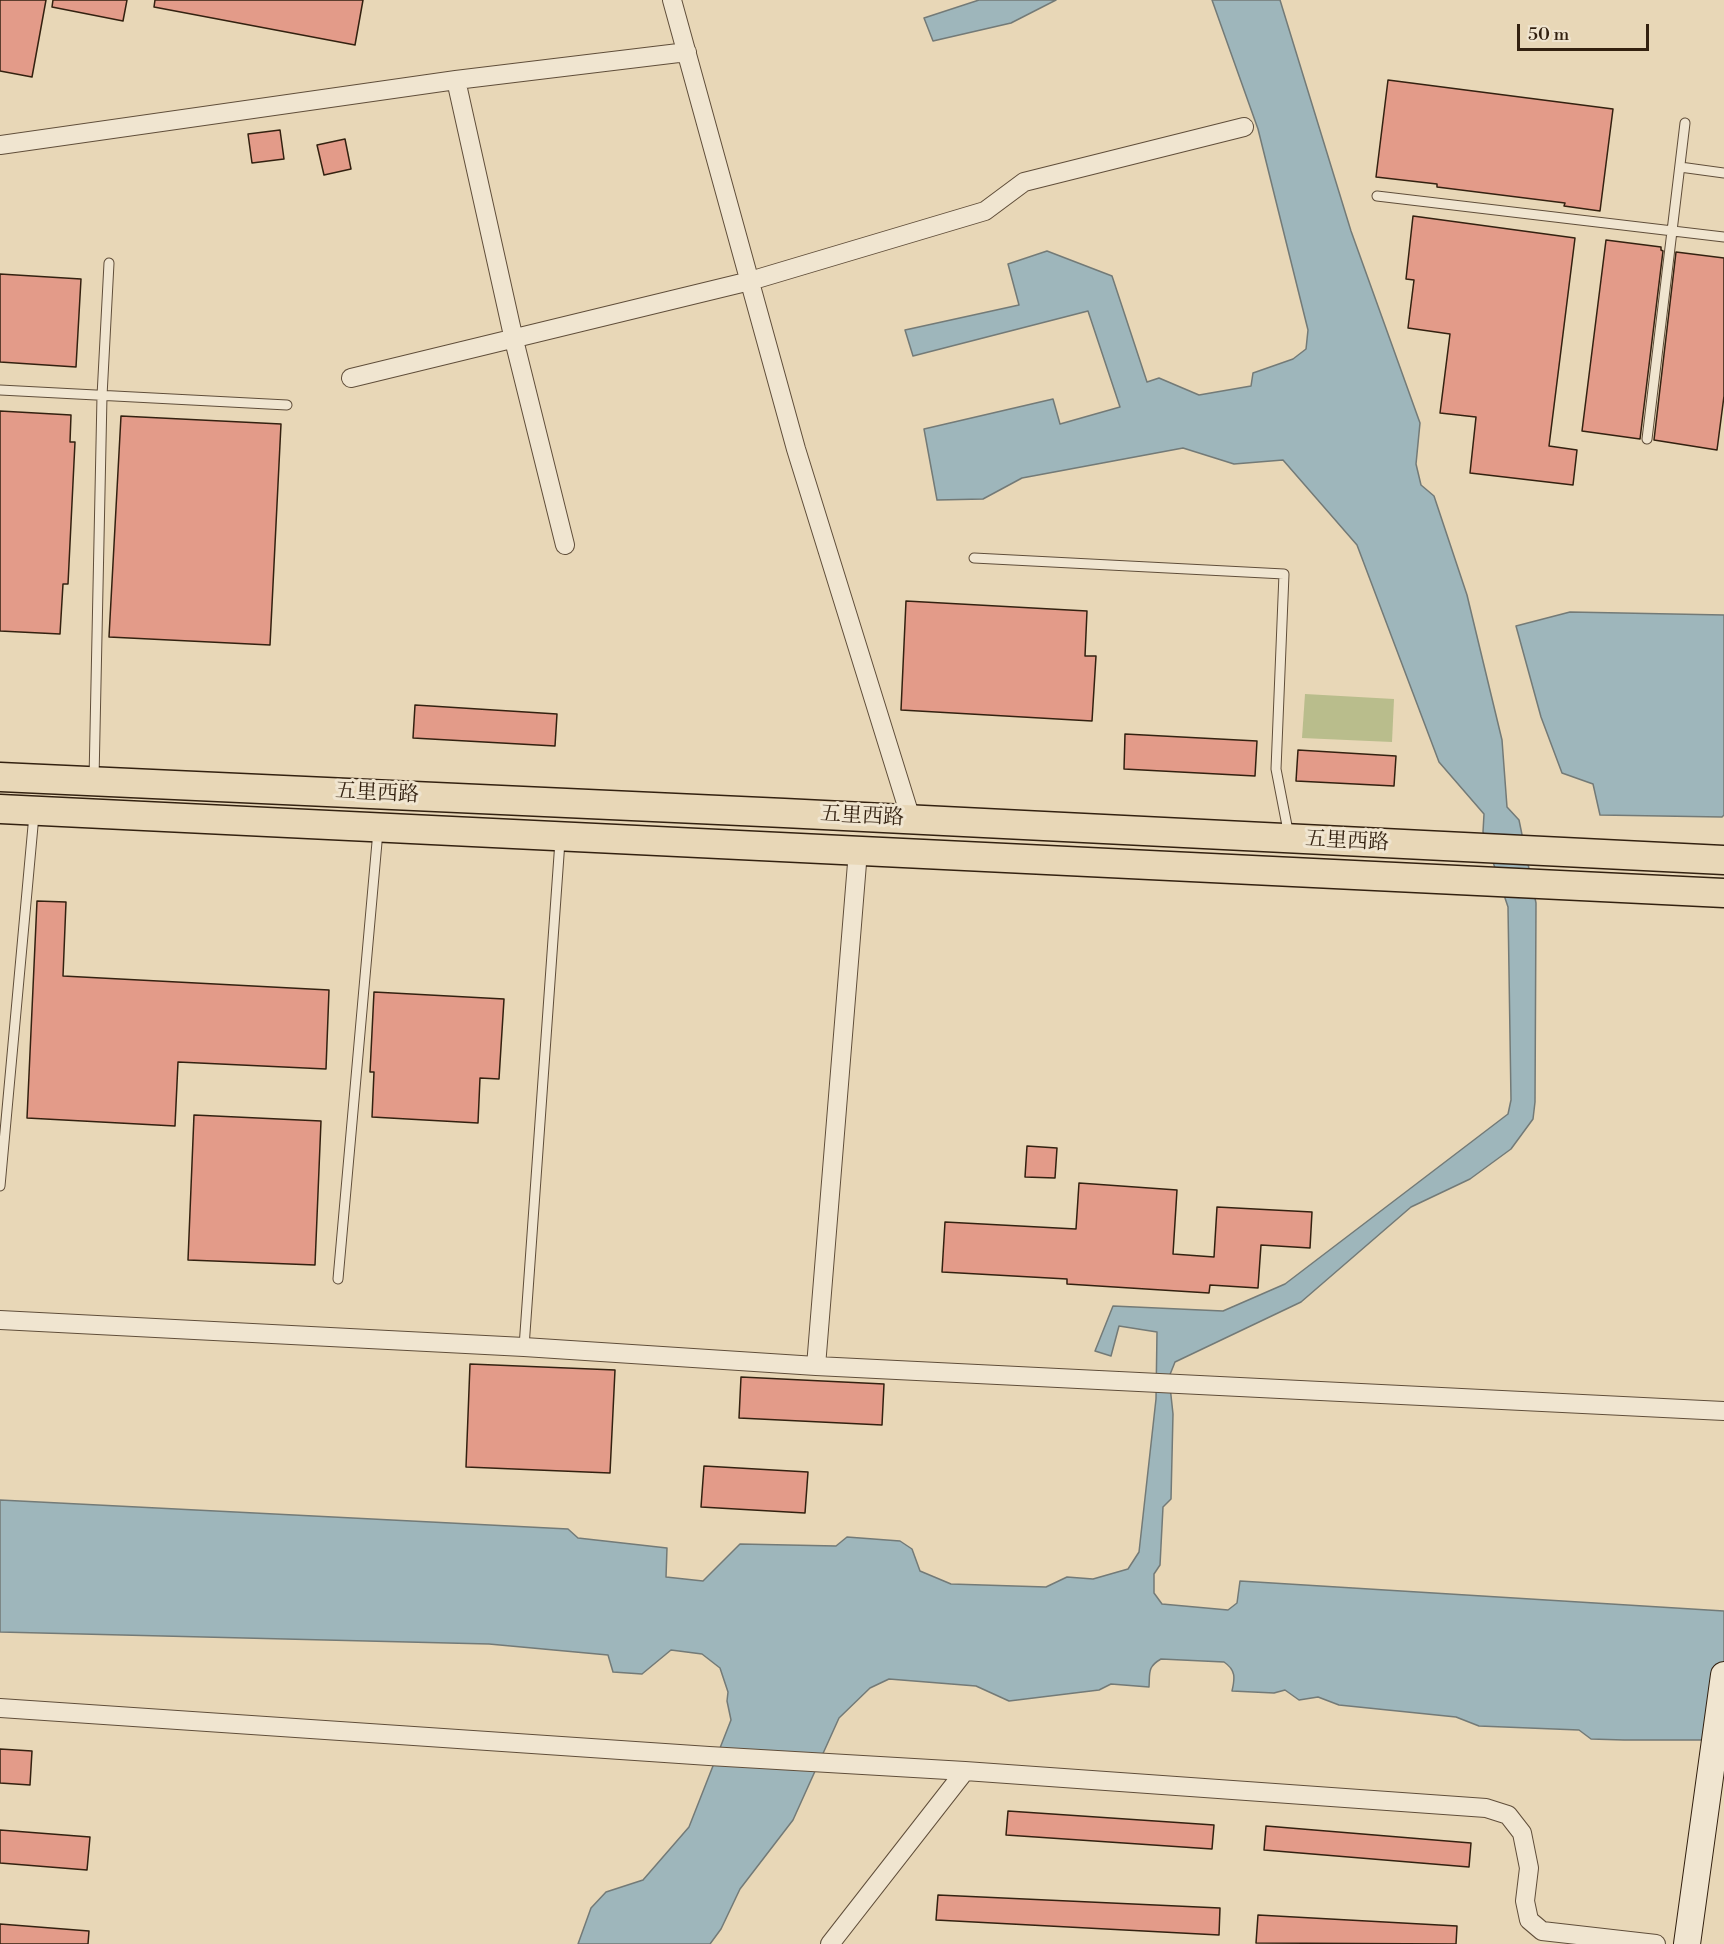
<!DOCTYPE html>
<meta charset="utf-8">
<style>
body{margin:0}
#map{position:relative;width:1724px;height:1944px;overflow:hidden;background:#e8d7b7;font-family:"Libre Bodoni",serif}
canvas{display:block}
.scale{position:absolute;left:1517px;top:24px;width:132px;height:27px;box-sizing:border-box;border:3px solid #332110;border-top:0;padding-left:8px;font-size:18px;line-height:21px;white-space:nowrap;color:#332110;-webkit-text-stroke:4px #f0e5d0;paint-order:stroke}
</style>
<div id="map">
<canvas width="1724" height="1944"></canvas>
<div class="scale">50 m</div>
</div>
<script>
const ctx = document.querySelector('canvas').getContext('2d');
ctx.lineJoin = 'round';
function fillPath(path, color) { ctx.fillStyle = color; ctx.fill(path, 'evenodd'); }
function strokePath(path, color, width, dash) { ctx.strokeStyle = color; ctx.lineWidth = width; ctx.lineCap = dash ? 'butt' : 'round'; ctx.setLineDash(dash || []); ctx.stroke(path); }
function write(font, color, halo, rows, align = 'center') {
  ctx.font = font + ' "Libre Bodoni","Noto Serif SC",serif'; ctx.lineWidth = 6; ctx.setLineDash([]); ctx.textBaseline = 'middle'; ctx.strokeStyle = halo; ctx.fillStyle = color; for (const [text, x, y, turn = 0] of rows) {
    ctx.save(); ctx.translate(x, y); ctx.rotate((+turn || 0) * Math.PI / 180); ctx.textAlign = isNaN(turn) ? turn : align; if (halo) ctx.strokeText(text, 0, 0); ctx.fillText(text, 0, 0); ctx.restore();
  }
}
fillPath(new Path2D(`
 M1305 694 1394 699 1392 742 1302 738Z`), '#b9bd8c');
const water = new Path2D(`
 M979 0H1056L1011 23 933 41 924 18Z
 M1212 0H1280L1351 231 1420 423 1416 464 1421 485 1434 496 1467 595 1502 740 1507 807 1519 820 1536 903 1535 1102 1533 1119 1511 1149 1470 1179 1411 1207 1301 1302 1175 1362 1169 1377 1173 1414 1171 1499 1163 1507 1160 1565 1154 1574V1593L1162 1604 1228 1610 1237 1603 1240 1581 1724 1611V1740H1624L1591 1739 1579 1730 1479 1726 1456 1717 1339 1705 1318 1697 1299 1700 1285 1690 1274 1693 1232 1691C1235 1678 1236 1670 1224 1662L1161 1659C1147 1667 1150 1673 1149 1687L1111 1684 1099 1690 1009 1701 976 1686 889 1679 870 1688 839 1718 793 1820 740 1889 721 1929 710 1944H578L591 1908 606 1892 643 1880 689 1827 731 1720 727 1701 728 1692 720 1668 702 1654 671 1650 642 1674 613 1672 608 1655 489 1644 0 1632V1500L568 1529 578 1538 667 1548 666 1577 703 1581 740 1544 836 1546 847 1537 900 1541 912 1549 920 1571 951 1584 1046 1587 1067 1577 1093 1579 1128 1569 1139 1552 1156 1399 1157 1332 1119 1326 1111 1356 1095 1351 1113 1306 1223 1311 1285 1284 1508 1114 1511 1100 1508 907 1483 832 1484 814 1439 762 1357 545 1283 460 1234 464 1183 448 1022 478 983 499 937 500 924 429 1053 399 1060 424 1120 407 1088 311 913 356 905 330 1019 305 1008 264 1047 251 1112 276 1147 382 1159 378 1199 395 1251 386 1253 373 1293 359 1306 349 1308 330 1258 129Z
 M1570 612 1724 615V815L1722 817 1600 815 1593 784 1562 773 1541 717 1516 626Z`);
fillPath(water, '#9eb6bb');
strokePath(water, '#737a77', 1.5);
const building = new Path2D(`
 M0 0H46L32 77 0 71Z
 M53 0H127L123 21 52 7Z
 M155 0H363L355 45 154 7Z
 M1388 80 1613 109 1600 211 1564 206 1565 203 1437 187V184L1376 177Z
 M280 130 284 159 252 163 248 134Z
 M345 139 351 169 324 175 317 145Z
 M1413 216 1575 238 1549 446 1577 450 1573 485 1470 473 1476 417 1440 413 1450 334 1408 328 1414 280 1406 279Z
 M1606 240 1661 247V250L1663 251 1640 439 1582 431Z
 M1676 252 1724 258V396L1717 450 1654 440Z
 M0 274 81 279 76 367 0 362Z
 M0 411 71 415 70 442H75L68 584H63L60 634 0 631Z
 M121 416 281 424 270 645 109 637Z
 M906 601 1087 611 1085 656H1096L1092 721 901 710Z
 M415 705 557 714 555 746 413 738Z
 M1125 734 1257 741 1255 776 1124 769Z
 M1298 750 1396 756 1394 786 1296 781Z
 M37 901 66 902 63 976 329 990 326 1069 178 1062 175 1126 27 1118Z
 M374 992 504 999 499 1079 480 1078 478 1123 372 1117 374 1072H370Z
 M194 1115 321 1121 315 1265 188 1260Z
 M1027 1146 1057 1148 1055 1178 1025 1177Z
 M1079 1183 1177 1190 1173 1254 1214 1257 1217 1207 1312 1212 1310 1248 1261 1245 1258 1288 1210 1285 1209 1293 1067 1284V1279L942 1272 945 1222 1076 1229Z
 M470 1364 615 1370 610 1473 466 1467Z
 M741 1377 884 1384 882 1425 739 1418Z
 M704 1466 808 1472 805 1513 701 1507Z
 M0 1749 32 1751 30 1785 0 1783Z
 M1008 1811 1214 1825 1212 1849 1006 1835Z
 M1266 1826 1471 1843 1469 1867 1264 1850Z
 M0 1830 90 1837 87 1870 0 1863Z
 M938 1895 1220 1908 1219 1935 936 1920Z
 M1258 1915 1457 1926 1456 1944 1256 1943Z
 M0 1924 89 1931 88 1944H0Z`);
fillPath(building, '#e39b89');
strokePath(building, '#332110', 1.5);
const service = new Path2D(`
 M1680 167 1724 173
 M1377 196 1724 237
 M0 390 287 405
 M1647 439 1685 123
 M974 558 1284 574 1276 769 1289 836
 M94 779 102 396 109 263
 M0 1186 34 815
 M338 1279 378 831
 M524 1347 560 841`);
const minor = new Path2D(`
 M672 0 796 449 911 819
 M456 80 514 340 565 545
 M0 145 456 80 687 52
 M351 378 750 281 985 211 1024 182 1244 127
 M0 1320 524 1347 816 1366 1724 1411
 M816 1366 858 851
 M0 1708 709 1756 965 1771 1486 1808 1508 1815 1522 1833 1529 1868 1525 1901 1529 1920 1542 1931 1656 1944
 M830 1944 965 1771`);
const secondary = new Path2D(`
 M1687 1944 1724 1675`);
const primary = new Path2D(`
 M0 777 784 813 1724 860
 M0 809 1724 893`);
strokePath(service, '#604e3a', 11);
strokePath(minor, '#604e3a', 20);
strokePath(secondary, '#332110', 28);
strokePath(primary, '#332110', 31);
strokePath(service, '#f0e5d0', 9);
strokePath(minor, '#f0e5d0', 18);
strokePath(secondary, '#f0e5d0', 26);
strokePath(primary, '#e8d7b7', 28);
write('21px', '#332110', '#f0e5d0', [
 ["五里西路",377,794,3],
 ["五里西路",862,817,3],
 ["五里西路",1347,842,3]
]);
</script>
